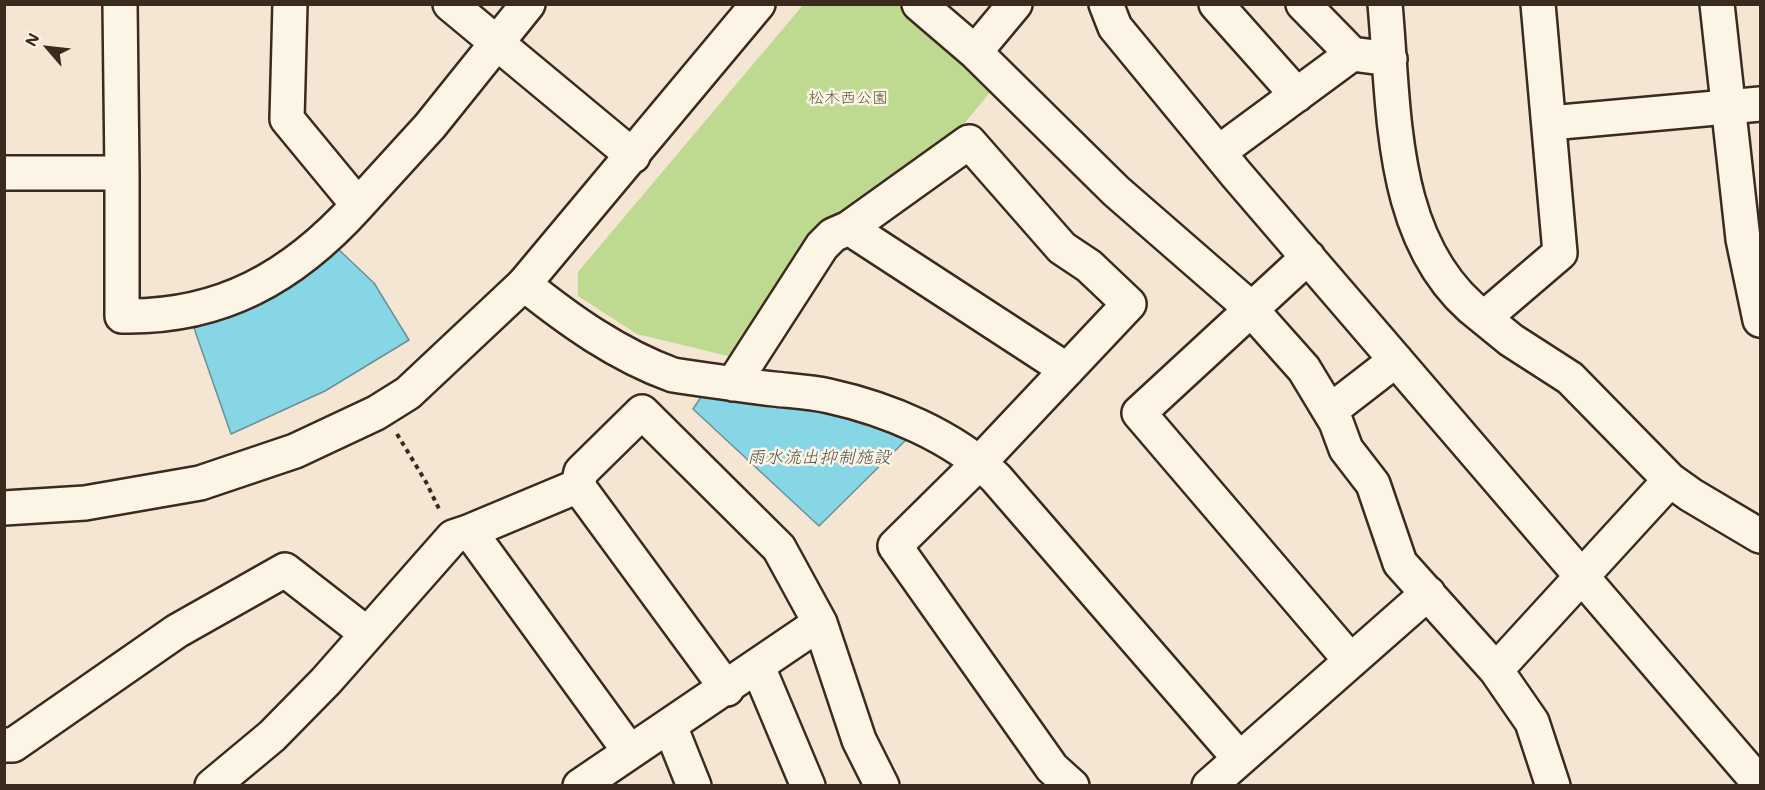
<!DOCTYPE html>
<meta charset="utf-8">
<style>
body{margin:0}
#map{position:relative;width:1765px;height:790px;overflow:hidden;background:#f4e6d2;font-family:Mali,sans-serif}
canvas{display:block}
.frame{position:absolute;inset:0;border:6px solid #3b2a1e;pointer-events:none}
.north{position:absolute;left:18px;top:18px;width:60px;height:60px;-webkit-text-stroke:4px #fcf5e5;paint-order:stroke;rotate:298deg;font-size:16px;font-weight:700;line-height:24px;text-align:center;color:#3b2a1e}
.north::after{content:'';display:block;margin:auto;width:21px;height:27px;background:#3b2a1e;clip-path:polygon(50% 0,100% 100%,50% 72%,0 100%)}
</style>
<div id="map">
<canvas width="1765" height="790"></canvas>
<div class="frame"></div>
<div class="north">N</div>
</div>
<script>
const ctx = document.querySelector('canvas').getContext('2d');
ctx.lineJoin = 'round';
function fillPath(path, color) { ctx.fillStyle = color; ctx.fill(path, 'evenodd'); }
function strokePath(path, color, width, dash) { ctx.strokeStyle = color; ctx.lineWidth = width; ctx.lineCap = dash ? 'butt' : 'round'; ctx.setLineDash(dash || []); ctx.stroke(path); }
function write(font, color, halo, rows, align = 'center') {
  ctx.font = font + ' Mali,"Klee One",sans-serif'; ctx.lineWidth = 5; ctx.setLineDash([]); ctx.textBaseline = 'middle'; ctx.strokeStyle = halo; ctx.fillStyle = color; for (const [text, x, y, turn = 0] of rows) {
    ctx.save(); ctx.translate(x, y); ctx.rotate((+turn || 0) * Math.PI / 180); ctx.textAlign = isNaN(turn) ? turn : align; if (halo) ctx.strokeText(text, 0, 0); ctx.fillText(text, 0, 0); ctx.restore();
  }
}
fillPath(new Path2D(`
 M803 5H901L996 85 954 136 737 354 728 356 637 334 578 296V272Z`), '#bed990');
const water = new Path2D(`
 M337 248 374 283 409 340 325 391 231 434 194 328 258 306Z
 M701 397 798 404 856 413 909 437 819 526 693 409Z`);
fillPath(water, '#87d6e5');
strokePath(water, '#699195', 1.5);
const street = new Path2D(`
 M120 4 122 173
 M290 4 287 119 358 205 430 126 528 4
 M450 4 633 156
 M919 4 975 52
 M1015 4 975 52 1116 191 1247 305 1304 369 1336 422 1346 449 1373 484 1400 563 1496 670 1532 722 1553 786
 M1106 4 1115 27 1236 174 1760 784
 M1216 4 1297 95
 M1303 4 1352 54
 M1385 4C1395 111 1388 247 1484 318
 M1538 4 1560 253 1484 318 1511 340 1570 378 1670 480 1691 495 1760 536
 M1550 123 1760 104
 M1219 152 1352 54 1390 59
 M4 173H122V316C221 318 293 277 358 205
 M849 228 1067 370
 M1308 257 1139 413 1351 661
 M524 284C570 321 618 355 673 375 707 380 740 385 774 389 792 391 811 392 829 396 888 409 953 436 996 478L1239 758
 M733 384 822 246 833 235 849 228 969 142 1062 248 1089 266 1129 304 980 462 895 546 1052 768 1072 786
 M1330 411 1396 360
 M578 486 581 472 642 412 779 548 820 623 859 740 882 786
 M468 532 578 486 727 689
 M758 667 808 786
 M1496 670 1670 480
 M670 726 694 786
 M4 745H13L177 631 285 570 366 633
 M212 786 272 736 326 681 453 537 468 532 476 540 630 752
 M580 786 820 623
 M1209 786 1428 593`);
const secondary = new Path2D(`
 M1717 4 1743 239 1760 320
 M4 508 85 503 200 483 295 451 376 413 408 393 524 284 758 4`);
strokePath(street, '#3b2a1e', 38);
strokePath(secondary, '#3b2a1e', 38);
strokePath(new Path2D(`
 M397 434 426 482 440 511`), '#3b2a1e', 4, [4.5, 4.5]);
strokePath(street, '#fcf5e5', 33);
strokePath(secondary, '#fcf5e5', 33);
write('16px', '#5c563a', '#fcf5e5', [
 ["松木西公園",848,98]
]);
write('italic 18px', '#4e5550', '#fcf5e5', [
 ["雨水流出抑制施設",819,457]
]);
</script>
